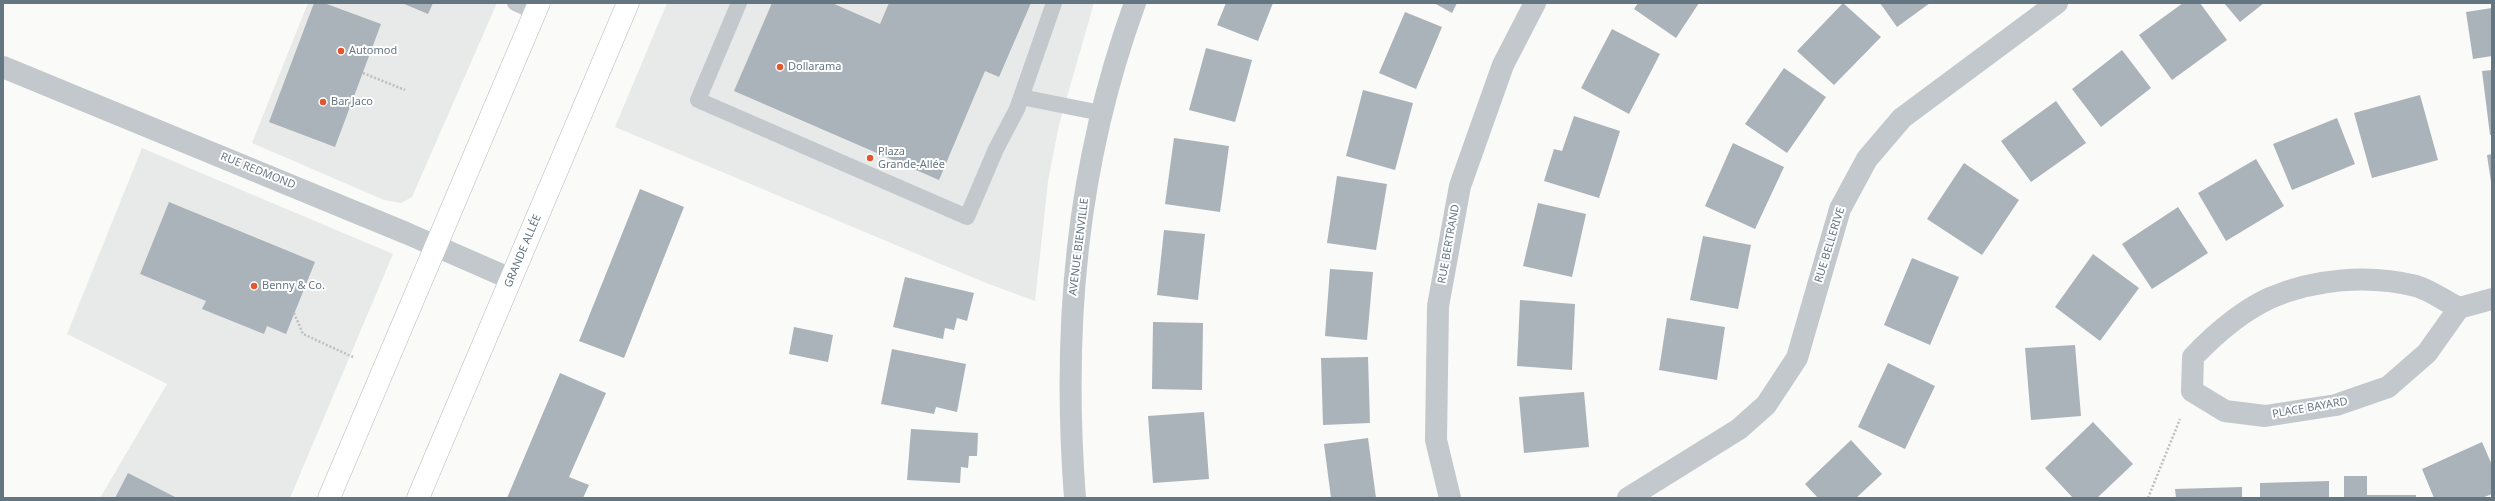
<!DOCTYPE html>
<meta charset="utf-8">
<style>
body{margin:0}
#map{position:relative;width:2495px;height:501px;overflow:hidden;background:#fafaf8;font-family:"Noto Sans",sans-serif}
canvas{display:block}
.frame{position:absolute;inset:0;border:4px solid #657683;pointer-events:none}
</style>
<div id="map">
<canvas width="2495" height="501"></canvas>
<div class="frame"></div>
</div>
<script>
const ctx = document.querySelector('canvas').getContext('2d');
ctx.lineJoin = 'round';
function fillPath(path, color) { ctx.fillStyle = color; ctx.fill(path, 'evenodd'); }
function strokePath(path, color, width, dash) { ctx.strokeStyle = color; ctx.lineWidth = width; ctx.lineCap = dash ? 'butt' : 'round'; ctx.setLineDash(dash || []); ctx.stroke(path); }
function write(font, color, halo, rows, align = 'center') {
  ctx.font = font + ' "Noto Sans",sans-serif'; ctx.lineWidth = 4; ctx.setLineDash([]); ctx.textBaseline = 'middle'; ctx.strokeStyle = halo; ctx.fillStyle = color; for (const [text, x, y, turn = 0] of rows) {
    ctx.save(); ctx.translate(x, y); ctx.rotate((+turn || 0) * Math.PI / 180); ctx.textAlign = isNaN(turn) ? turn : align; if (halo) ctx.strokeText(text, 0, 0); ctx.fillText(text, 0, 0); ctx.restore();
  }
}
fillPath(new Path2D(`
 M308 3H497L412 197 401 203 384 200 252 143Z
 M667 3H1094L1059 125 1048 181 1035 301 986 283 615 127Z
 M142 148 393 254 290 498H100L167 384 67 334Z`), '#e8e9e9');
fillPath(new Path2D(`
 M314 3H324L381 24 335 147 269 122Z
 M402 3H433L428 14Z
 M772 3H832L880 24 889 3H1031L999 77 985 71 939 180 734 91Z
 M1226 3H1273L1258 41 1217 25Z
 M1434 3H1457L1452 13Z
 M1638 3H1699L1676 38 1634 9Z
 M1843 3 1881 37 1834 85 1797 51Z
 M1880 3H1930L1897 27Z
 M2183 3H2200L2227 40 2172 80 2139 35Z
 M2224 3H2264L2240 22Z
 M2492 8V56L2473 59 2466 12Z
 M1405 12 1442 27 1416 89 1379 73Z
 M1612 29 1660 54 1629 114 1581 88Z
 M1206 48 1252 60 1235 122 1189 110Z
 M2122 50 2151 88 2101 127 2072 89Z
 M1784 68 1826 97 1787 153 1745 124Z
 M2492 70V135H2490L2482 71Z
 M1363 90 1413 103 1395 170 1346 156Z
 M2420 95 2438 160 2372 178 2354 113Z
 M2056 101 2086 143 2031 182 2001 141Z
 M1574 116 1620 131 1599 198 1544 181 1554 149 1562 151Z
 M2337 118 2355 164 2292 190 2273 144Z
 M1174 138 1229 146 1220 212 1165 204Z
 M1733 143 1784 167 1755 229 1705 206Z
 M2492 154V182H2491L2487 155Z
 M2256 159 2284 206 2226 241 2198 193Z
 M1964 163 2019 200 1982 255 1927 219Z
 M1337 176 1387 184 1376 250 1327 243Z
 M640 189 684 207 624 358 579 341Z
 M169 202 315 262 286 334 267 326 264 334 202 309 206 301 140 274Z
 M1538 203 1586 214 1572 277 1523 266Z
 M2178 207 2208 253 2152 289 2122 244Z
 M1164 230 1205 234 1198 300 1157 295Z
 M1703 236 1751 245 1738 309 1690 300Z
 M2093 254 2139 288 2100 341 2055 307Z
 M1912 258 1959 277 1930 345 1884 325Z
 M1330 269 1373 272 1367 340 1325 336Z
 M905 277 974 293 967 321 957 318 954 330 945 328 943 339 893 327Z
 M1520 300 1575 304 1572 370 1517 366Z
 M1667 318 1725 327 1717 380 1659 370Z
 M1153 322 1203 323 1202 390 1152 389Z
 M794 327 833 335 828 362 789 354Z
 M2075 345 2081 416 2031 420 2025 348Z
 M892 349 966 364 957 412 936 407 934 414 881 404Z
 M1368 357 1370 423 1323 425 1321 358Z
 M1888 363 1935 386 1905 449 1858 427Z
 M560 373 606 393 569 477 589 485 583 498H507Z
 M1584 392 1589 447 1524 453 1519 397Z
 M1204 412 1209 479 1153 483 1148 416Z
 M2093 422 2133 464 2097 498H2073L2045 468Z
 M911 429 978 433 977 456H969L968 468 961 467 960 483 907 480Z
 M1368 438 1376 498H1331L1324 444Z
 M1851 440 1882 474 1856 498H1818L1805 484Z
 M2482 442 2492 465V494L2482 498H2434L2422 469Z
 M128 473 177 498H115Z
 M2344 476H2367V495H2416V498H2344Z
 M2329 481V498H2260V483Z
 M2242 487V498H2176L2175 489Z`), '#aab3b9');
const secondary = new Path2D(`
 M329 498 539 3
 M418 498 628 3`);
strokePath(secondary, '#b3babf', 23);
strokePath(new Path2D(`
 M363 73 405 90
 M294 313 303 334 353 357
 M2148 498 2180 419`), '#bbbfc2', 2.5, [2, 2]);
strokePath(new Path2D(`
 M515 3 535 12
 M739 3 698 100 967 217 996 149 1017 109 1054 3
 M1021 97 1101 113`), '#c3c8cc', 16);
strokePath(new Path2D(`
 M3 67 406 233 511 279
 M2459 308C2445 301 2430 290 2416 286 2368 274 2314 279 2270 298 2242 311 2214 335 2193 357L2192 391 2225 411 2265 416 2336 405 2388 387 2427 353 2459 308 2492 299
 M1450 498 1436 440 1438 306 1460 186 1503 65 1535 3
 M1628 498 1739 429 1766 405 1797 358 1840 209 1867 159 1902 118 2057 3`), '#c3c8cc', 22);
strokePath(new Path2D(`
 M1075 498C1062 328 1076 165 1135 3`), '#c3c8cc', 22);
strokePath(secondary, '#fff', 22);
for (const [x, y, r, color] of [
 [341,51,4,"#e4572e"],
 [780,67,4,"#e4572e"],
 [323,102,4,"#e4572e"],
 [870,158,4,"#e4572e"],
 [254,286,4,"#e4572e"]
]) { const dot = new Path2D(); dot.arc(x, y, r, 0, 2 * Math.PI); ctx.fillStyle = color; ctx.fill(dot); strokePath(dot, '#fff', 1.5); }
write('11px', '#657683', '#fff', [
 ["Automod",349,51],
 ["Dollarama",788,67],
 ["Bar Jaco",331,102],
 ["Plaza",878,152],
 ["Grande-Allée",878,165],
 ["Benny & Co.",262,286]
], 'left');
write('11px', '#657683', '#fff', [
 ["RUE REDMOND",258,171,22],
 ["RUE BERTRAND",1449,244,-80],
 ["RUE BELLERIVE",1830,245,-73],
 ["AVENUE BIENVILLE",1079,247,-83],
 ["GRANDE ALLÉE",523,251,-67],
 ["PLACE BAYARD",2310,408,-10]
]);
</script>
